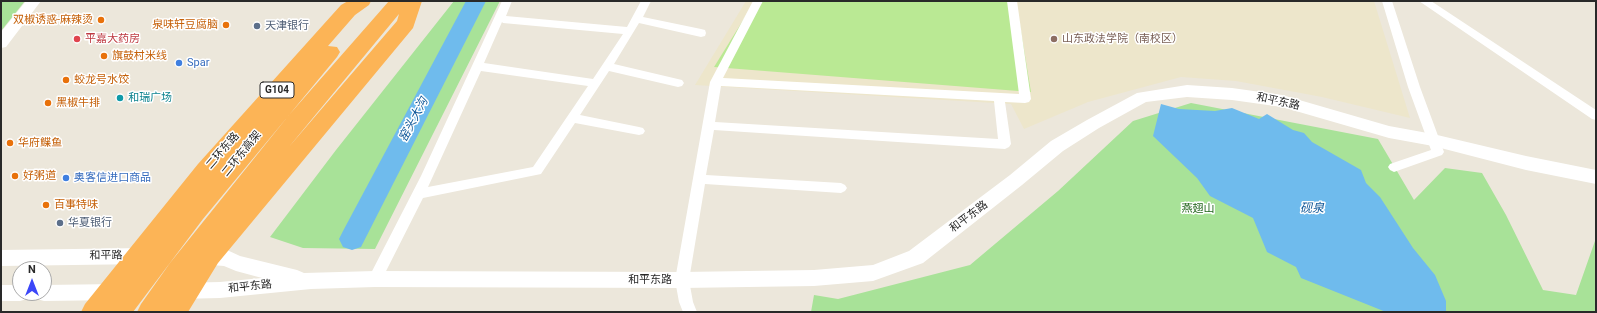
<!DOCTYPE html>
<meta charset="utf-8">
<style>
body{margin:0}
#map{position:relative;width:1597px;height:313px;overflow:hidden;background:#ece7db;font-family:Roboto,sans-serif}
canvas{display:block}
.frame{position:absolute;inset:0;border:2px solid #292929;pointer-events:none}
.north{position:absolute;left:12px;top:261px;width:40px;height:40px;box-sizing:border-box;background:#fff;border:1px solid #a9a9a9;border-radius:50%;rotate:0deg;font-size:11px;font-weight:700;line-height:16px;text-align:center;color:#292929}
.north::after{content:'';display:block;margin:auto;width:14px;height:18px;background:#3c47f8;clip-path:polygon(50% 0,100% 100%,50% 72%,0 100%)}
</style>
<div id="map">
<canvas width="1597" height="313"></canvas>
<div class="frame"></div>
<div class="north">N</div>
</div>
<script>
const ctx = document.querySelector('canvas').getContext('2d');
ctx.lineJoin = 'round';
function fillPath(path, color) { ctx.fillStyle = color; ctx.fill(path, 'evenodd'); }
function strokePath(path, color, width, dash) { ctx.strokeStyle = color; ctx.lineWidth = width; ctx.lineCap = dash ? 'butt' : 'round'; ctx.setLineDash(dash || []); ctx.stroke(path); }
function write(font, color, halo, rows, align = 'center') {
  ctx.font = font + ' Roboto,"Noto Sans SC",sans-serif'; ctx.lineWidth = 3; ctx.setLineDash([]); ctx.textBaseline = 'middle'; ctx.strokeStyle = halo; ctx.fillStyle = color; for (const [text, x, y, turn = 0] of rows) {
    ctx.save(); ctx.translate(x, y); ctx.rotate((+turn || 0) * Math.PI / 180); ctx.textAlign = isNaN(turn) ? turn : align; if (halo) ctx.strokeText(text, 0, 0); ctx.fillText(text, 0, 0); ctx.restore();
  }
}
fillPath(new Path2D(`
 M746 1H1374L1410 118 1322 97 1236 81 1181 77 1088 102 1024 129 1011 104 695 85Z`), '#ede6cb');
fillPath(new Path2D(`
 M2 1H25L1 31V2Z
 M454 1H500L375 249 303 248 270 237 336 150Z
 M1191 103 1378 139 1414 200 1445 168 1482 173 1506 215 1543 290 1576 295 1596 238V312H811L814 295 838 299 970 265 1058 191 1133 121Z`), '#a8e298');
fillPath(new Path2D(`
 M755 1H1016L1031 92 714 67Z`), '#bae994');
fillPath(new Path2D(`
 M1161 104 1179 109 1215 111 1232 108 1259 119 1267 114 1293 130 1304 133 1312 142 1361 170 1366 183 1380 197 1413 248 1435 275 1446 301V312H1386L1301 278 1296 267 1267 252 1253 218 1210 196 1197 178 1153 136Z`), '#6fbbed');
fillPath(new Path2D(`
 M466 1H486L361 247 352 250 343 247 339 239 343 231Z`), '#6fbbed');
fillPath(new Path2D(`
 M502 1H512L506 16 627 27 641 1H651L643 17 701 29 705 30 706 33 705 36 701 37 639 23 614 64 682 80 684 83 682 86 678 87 609 71 580 115 639 127 643 128 645 131 643 134 639 135 575 123 541 174 423 198 380 283 375 285 370 283 368 279 421 176ZM502 22 503 23 623 34 593 79 484 63ZM481 71 588 86 533 167 428 187Z
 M753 1H763L723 78 1019 94 1007 1H1017L1031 99 1029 102 1025 103 1005 102 1011 144 1009 147 1005 149 714 130 706 175 841 183 845 185 847 188 845 191 841 193 705 184 689 280 693 302 697 312H683L679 302 675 280 710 82ZM721 86 994 101 998 139 715 122Z
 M1382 1H1392L1420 87 1444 152 1442 155 1394 172 1390 170 1388 167 1390 164 1431 150 1408 87Z
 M1419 1H1431L1596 110V120L1592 119Z`), '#fff');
fillPath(new Path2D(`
 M26 1H41L6 47 1 48V32Z
 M1187 85 1232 88 1282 95 1389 126 1433 134 1526 156 1596 170V184L1526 170 1433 146 1389 138 1282 107 1232 100 1187 97 1146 102 1099 128 1063 151 1022 185 923 263 873 281 814 286 682 288 375 287 311 289 220 298 178 299 171 297 168 291 171 285 178 283 220 282 262 278 236 271 224 266 199 264 192 262 190 256 192 250 199 248 227 250 240 256 297 270 304 273 375 271 682 272 814 270 873 265 909 251 1010 175 1051 141 1087 120 1137 93Z
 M146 248 153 250 155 256 153 262 146 264 1 266V250Z
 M118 284 125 286 128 292 125 298 118 300 44 301 37 299 34 293H44V285Z
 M1 285H20V293H30L27 299 20 301H1Z`), '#fff');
fillPath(new Path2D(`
 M348 1H371L369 5 355 15 328 46 337 47 340 52 337 57 203 219 133 312H81L85 304 198 164 341 5Z
 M389 1H422L413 28 218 263 188 312H137L141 304 170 263 289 115ZM399 14 397 21 288 148Z`), '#fcb456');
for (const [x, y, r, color] of [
 [101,20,4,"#e8710a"],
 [226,25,4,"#e8710a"],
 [257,26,4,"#5c6f8a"],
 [77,39,4,"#e0444e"],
 [1054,39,4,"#8d6e63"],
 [104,56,4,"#e8710a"],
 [179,63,4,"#3f7fe0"],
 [66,80,4,"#e8710a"],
 [120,98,4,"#0f9aa8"],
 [48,103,4,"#e8710a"],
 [10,143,4,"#e8710a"],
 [15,176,4,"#e8710a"],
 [66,178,4,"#3f7fe0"],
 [46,205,4,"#e8710a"],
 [60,223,4,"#5c6f8a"]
]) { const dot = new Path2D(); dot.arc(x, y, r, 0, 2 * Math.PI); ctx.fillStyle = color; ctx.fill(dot); strokePath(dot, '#fff', 1.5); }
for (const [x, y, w] of [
 [277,90,34]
]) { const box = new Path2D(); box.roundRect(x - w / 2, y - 8, w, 16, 3); ctx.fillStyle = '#fff'; ctx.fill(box); strokePath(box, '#292929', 1); }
write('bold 10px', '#292929', null, [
 ["G104",277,90]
]);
write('11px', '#c56008', '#fff', [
 ["双椒诱惑-麻辣烫",93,20,"right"],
 ["泉味轩豆腐脑",218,25,"right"],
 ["旗鼓村米线",112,56],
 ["蛟龙号水饺",74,80],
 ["黑椒牛排",56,103],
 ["华府鲽鱼",18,143],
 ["好粥道",23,176],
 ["百事特味",54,205]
], 'left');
write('11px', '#4e5e75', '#fff', [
 ["天津银行",265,26],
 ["华夏银行",68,223]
], 'left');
write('11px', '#be3a42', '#fff', [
 ["平嘉大药房",85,39]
], 'left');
write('11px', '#785e54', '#fff', [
 ["山东政法学院（南校区）",1062,39]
], 'left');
write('11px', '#366cbe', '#fff', [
 ["Spar",187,63],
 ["奥客信进口商品",74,178]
], 'left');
write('11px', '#0d838f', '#fff', [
 ["和瑞广场",128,98]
], 'left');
write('11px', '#292929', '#fff', [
 ["和平东路",1278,102,12],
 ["二环东路",223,151,-49],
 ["二环东高架",242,154,-51],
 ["和平东路",969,217,-37],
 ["和平路",106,256,-1],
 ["和平东路",650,280],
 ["和平东路",250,287,-6]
]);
write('11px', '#20651a', '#fff', [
 ["燕翅山",1198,209]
]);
write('italic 12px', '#0f5798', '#fff', [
 ["窑头大沟",414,120,-62],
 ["砚泉",1312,209]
]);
</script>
